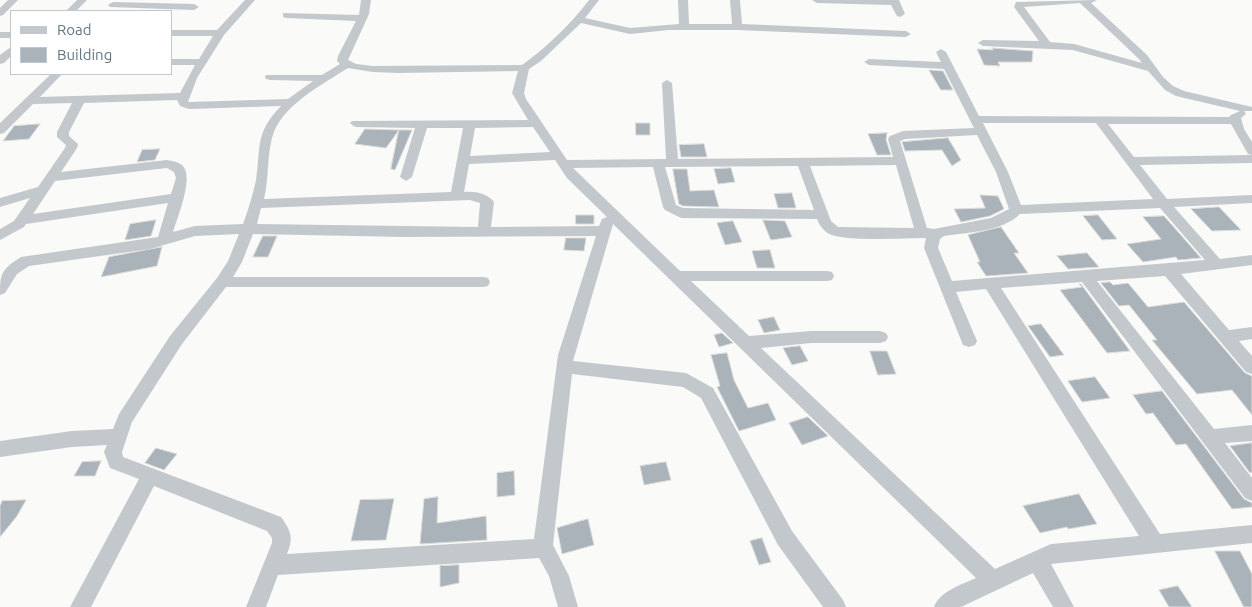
<!DOCTYPE html>
<style>
body{margin:0}
#map{position:relative;width:1252px;height:607px;overflow:hidden;background:#fafaf8;font-family:Ubuntu,sans-serif}
canvas{display:block}
.legend{position:absolute;left:10px;top:10px;width:162px;height:65px;box-sizing:border-box;background:#fff;border:1px solid #c1c8cd;margin:0;padding:6px 9px;list-style:none;font-size:15px;color:#657683}
.legend li{display:flex;align-items:center;gap:10px;height:25px}
.legend b{width:25px;border:1px solid #c1c8cd}
</style>
<div id="map">
<canvas width="1252" height="607"></canvas>
<ul class="legend">
<li><b style="height:6px;background:#c3c8cc"></b>Road</li>
<li><b style="height:14px;background:#aab3b9"></b>Building</li>
</ul>
</div>
<script>
const ctx = document.querySelector('canvas').getContext('2d');
ctx.lineJoin = 'round';
function fillPath(path, color) { ctx.fillStyle = color; ctx.fill(path, 'evenodd'); }
function strokePath(path, color, width, dash) { ctx.strokeStyle = color; ctx.lineWidth = width; ctx.lineCap = dash ? 'butt' : 'round'; ctx.setLineDash(dash || []); ctx.stroke(path); }
const building = new Path2D(`
 M992 48 1033 51 1032 62H998L1000 66 984 65 977 49 993 50Z
 M929 70 943 71 953 90H941Z
 M636 123H650V135H636Z
 M40 124 29 139 3 141 14 126Z
 M365 129 399 130 386 148 355 144Z
 M399 130H412L395 170 391 169Z
 M887 133 886 140 891 155H877L868 134Z
 M948 138 961 160 952 166 942 150 905 151 902 142Z
 M704 144 707 157H681L679 145Z
 M160 149 155 160 137 162 142 150Z
 M731 168 735 182 718 184 714 169Z
 M673 169H687L690 191 714 190 719 207 683 206 679 204Z
 M792 193 796 208H778L774 194Z
 M980 195 998 196 1004 209 990 216 961 222 954 209 985 208Z
 M1219 207 1241 230 1212 231 1191 209Z
 M576 215H594V224H576Z
 M1098 215 1117 239 1102 240 1083 216Z
 M1164 216 1187 242 1201 258 1178 260 1176 257 1143 262 1127 244 1161 239 1143 217Z
 M156 220 151 236 125 240 130 224Z
 M763 220 785 221 792 237 771 240Z
 M733 221 742 242 725 245 717 223Z
 M1001 227 1019 253H1014L1028 273 986 276 977 262H980L968 235Z
 M263 236H277L268 257H253Z
 M566 238H586L584 251 564 250Z
 M162 247 157 266 101 277 109 257Z
 M770 250 775 268H757L752 251Z
 M1087 253 1099 267 1068 269 1057 256Z
 M1110 282 1113 285 1128 283 1148 307 1184 302 1245 373 1252 376V415L1232 390 1197 394 1152 340H1157L1129 305 1119 306 1101 283Z
 M1079 284H1081L1130 351 1107 353 1060 290 1082 287Z
 M774 317 780 330 764 333 758 320Z
 M1041 324 1064 355 1050 357 1028 326Z
 M722 333 733 343 719 347 714 335Z
 M800 346 808 361 792 365 783 348Z
 M870 351H887L896 374 878 375Z
 M727 353 734 380 748 408 768 403 776 420 739 431 717 387 720 386 711 355Z
 M1095 377 1110 398 1082 402 1068 381Z
 M1162 391 1244 499 1252 503V507L1232 509 1186 444 1176 445 1153 413 1146 414 1133 395Z
 M808 417 828 436 802 445 789 423Z
 M1252 443V472L1250 473 1230 446Z
 M156 448 177 454 164 470 145 463Z
 M101 461 95 476H74L82 462Z
 M666 462 671 480 644 485 640 466Z
 M514 471 515 495 497 497V473Z
 M1079 494 1097 524 1068 529 1067 527 1040 533 1023 506Z
 M438 497 437 523 486 516 487 540 420 544 424 499Z
 M394 499 386 540 351 541 360 500Z
 M26 500 17 516 0 537V506L2 501Z
 M588 519 594 545 562 554 557 528Z
 M762 538 771 562 759 565 750 541Z
 M1215 551H1240L1252 574V607H1244Z
 M459 565V583L440 587V566Z
 M1178 586 1192 607H1169L1159 590Z`);
fillPath(building, '#aab3b9');
strokePath(building, '#dcdcda', 1);
fillPath(new Path2D(`
 M8 0H18L3 15 0 16V8Z
 M77 0H87L76 11H66Z
 M245 0H255L224 35 197 78 188 102 288 99 313 81 270 80 266 79 265 77 266 75H322L340 64 337 61 338 56 356 21 286 18 283 17V13L359 15 361 0H371L369 14 348 60 356 64 373 66 522 65C547 47 571 24 589 0H599L585 18 630 28 679 24 678 0H688L689 24H732L730 0H740L742 24 906 31 911 34 906 37 737 30H669L630 34 581 23 541 61 529 69 524 93 526 99 567 160 666 159 662 83 667 80 672 83 678 159 893 157 888 139 890 136 903 131 974 128 944 69 869 65 864 62 869 59 941 62 936 52 941 49 946 52 979 116 1229 117 1231 115 1240 111 1176 96 1165 90 1148 71 1073 50 983 46 978 43 983 40 1039 41 1014 7 1016 2 1097 0 1091 3 1147 55 1163 77 1173 86 1184 91 1252 107V111H1244L1246 114 1241 118 1244 129 1252 142V155L1248 154 1231 124H1108L1134 157 1252 155V163L1140 165 1167 199 1252 195V203L1174 207 1220 259 1252 255V265L1181 274 1229 330 1252 327V339L1239 341 1252 356V374L1246 372 1165 276 1097 281 1214 429 1252 425V441L1225 443 1252 478V501L1245 498 1082 282 1001 288 1160 534 1252 525V543L1051 564 1074 607H1053L1033 573 961 607H934C940 591 961 585 976 578L613 224 573 361 686 373 713 388 792 531 843 600 846 607H823L778 545 701 398 683 387 572 374 553 545 569 576 578 607H558L549 576 539 558 278 575 266 607H246L272 543V538L267 531 154 486 91 607H70L139 479 110 468 104 452 107 445 72 447 0 457V441L72 431 113 429 119 414 170 336 217 278 228 261 239 234 195 236 150 249 29 266 17 274 5 293 0 295C0 273 2 269 21 257L158 237 168 203 26 224 24 227 0 240V229L14 221 30 198 0 207V198L38 187 65 148 66 145 57 137V132L72 103 33 104 4 133 0 134V123L51 74H62L40 97 180 93 195 65H171V59H199L213 36H171V30H217ZM1080 3 1139 59 1142 63 1074 44 1050 42 1024 7ZM348 68 373 72 398 73 518 71 512 93 528 120 352 121 350 123 352 125 356 127 415 128 400 177 406 181 412 177 427 128H463L451 192 264 199C269 178 267 157 272 138 280 106 323 84 348 68ZM177 100 180 106 189 109 281 106C255 133 261 145 256 180 253 194 248 211 243 224L195 226 173 232C177 218 195 176 182 165 178 162 172 161 167 160L61 172 77 148 78 144 69 136V132L84 103ZM983 123H1096L1153 199 1021 205 1008 172ZM533 127 550 152 470 156 475 128ZM977 135 996 172 1009 209 991 218 934 229 927 228 900 141 905 139ZM555 160 567 178 607 217 602 219 599 226 491 227 494 202C487 193 475 191 464 192L469 164ZM896 165 914 228 838 227 831 221 810 166ZM798 166 814 210 683 208 676 205 665 167ZM653 167 663 207 665 210 681 218 817 219C819 225 824 231 829 234 847 242 904 238 926 238L924 248 963 345 969 347 975 345 977 341 956 292 986 289 1139 536 1051 544 995 569 761 348 811 343H880L886 341 888 337 886 333 880 331H811L749 336 691 281H827L832 280 834 276 832 272 827 271H680L573 168ZM167 168 174 172 176 178 171 194 33 214 55 181ZM470 200 480 203 478 227 257 224 261 208ZM1160 208 1205 260 952 281 938 248 940 239 944 236C968 232 1002 232 1020 214ZM253 234 405 237 596 236 558 355 534 539 287 554C294 538 291 531 281 517L123 457 122 452 132 422 182 344 226 287H483L488 286 490 282 488 278 483 277H233L242 262Z
 M812 0H899L905 14 900 17 897 16 891 5 817 3Z
 M113 2 194 4 199 7 194 10 110 7 108 5Z
 M0 32H11V38H0Z
 M11 47V56L4 63 0 64V55Z`), '#c3c8cc');
</script>
